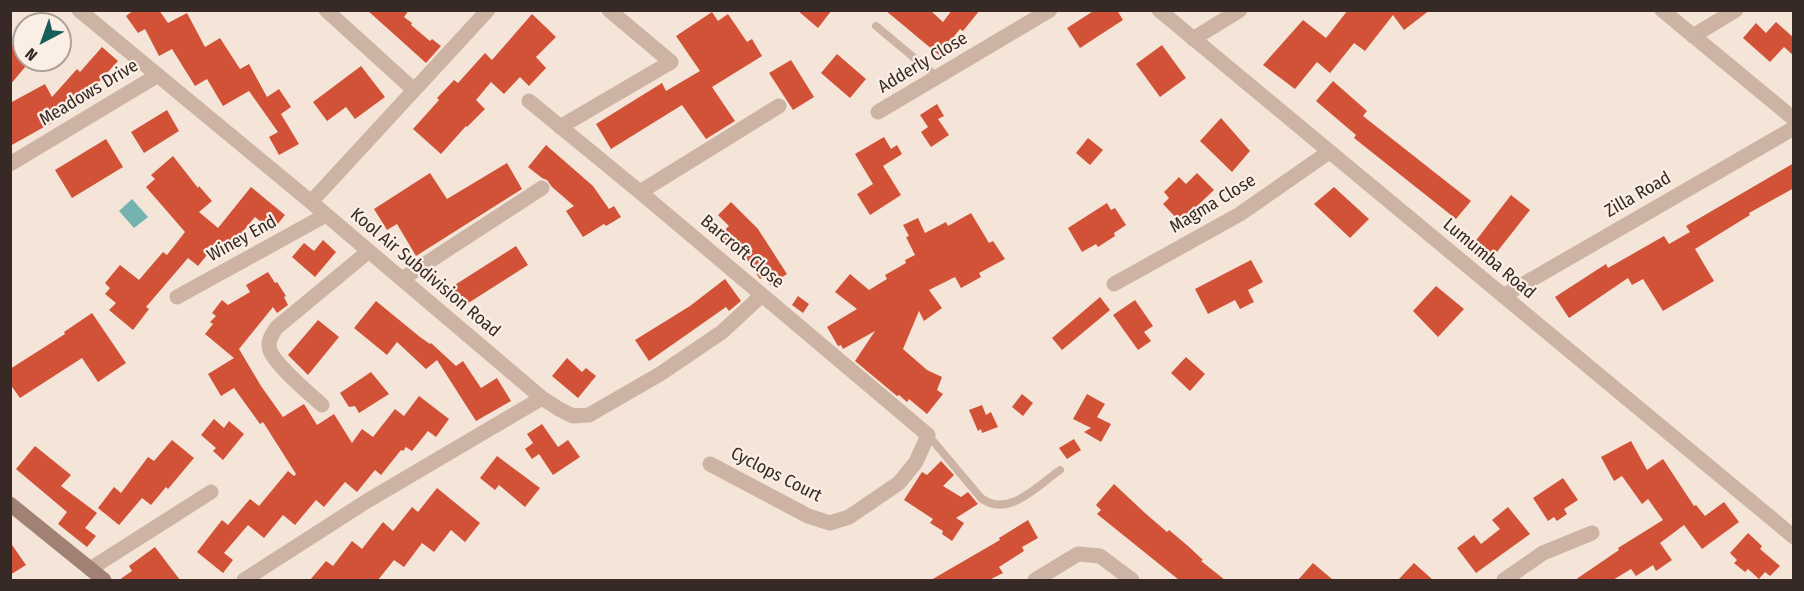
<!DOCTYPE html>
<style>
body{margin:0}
#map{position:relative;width:1804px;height:591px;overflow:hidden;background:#f4e5d8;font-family:"Fira Sans Condensed",sans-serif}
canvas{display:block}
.frame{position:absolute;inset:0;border:12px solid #372a26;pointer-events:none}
.north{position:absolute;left:12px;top:12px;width:60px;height:60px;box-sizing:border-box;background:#fbefe5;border:2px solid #ada099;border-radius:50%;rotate:221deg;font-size:16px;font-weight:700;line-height:24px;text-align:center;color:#372a26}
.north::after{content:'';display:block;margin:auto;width:21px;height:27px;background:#175d5c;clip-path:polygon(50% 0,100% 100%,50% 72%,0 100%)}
</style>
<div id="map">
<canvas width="1804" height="591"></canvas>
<div class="frame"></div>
<div class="north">N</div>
</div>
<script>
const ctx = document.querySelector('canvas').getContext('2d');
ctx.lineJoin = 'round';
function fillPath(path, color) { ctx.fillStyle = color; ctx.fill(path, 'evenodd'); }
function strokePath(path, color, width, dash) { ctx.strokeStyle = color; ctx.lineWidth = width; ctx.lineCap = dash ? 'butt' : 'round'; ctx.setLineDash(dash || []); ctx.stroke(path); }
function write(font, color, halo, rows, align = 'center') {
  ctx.font = font + ' "Fira Sans Condensed",sans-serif'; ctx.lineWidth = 4.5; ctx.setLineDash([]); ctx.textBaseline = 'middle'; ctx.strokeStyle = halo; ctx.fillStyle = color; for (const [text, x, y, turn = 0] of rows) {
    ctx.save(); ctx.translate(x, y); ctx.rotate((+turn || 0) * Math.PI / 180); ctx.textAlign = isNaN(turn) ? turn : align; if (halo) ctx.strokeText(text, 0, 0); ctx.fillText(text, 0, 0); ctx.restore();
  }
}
fillPath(new Path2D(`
 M132 199 148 217 134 228 119 211Z`), '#75b3b1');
fillPath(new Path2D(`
 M134 10H159L168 23 187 13 205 47 220 38 240 69 249 64 267 97 279 89 291 107 281 114 299 144 279 155 269 137 278 132 249 91 223 106 207 79 195 86 172 49 159 56 145 29 138 33 126 16Z
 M367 10H409L404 17 412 23 411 25 430 41 432 39 441 46 426 63Z
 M797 10H832L818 28Z
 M885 10H930L943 22 952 10H980L963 31 960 29 939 55Z
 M1095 10H1117L1123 20 1080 48 1067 28Z
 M1348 10H1430L1404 30 1393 15 1365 51 1354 43 1330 73 1317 62 1295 89 1263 65 1303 20 1326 38Z
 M712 12 718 21 728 14 747 42 752 39 762 56 712 87 735 121 706 139 682 105 611 149 596 124 662 83 666 91 700 71 676 36Z
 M532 14 556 37 536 57 546 68 529 86 520 77 504 94 491 82 476 100 485 109 467 127 466 126 441 154 413 129 439 100 437 98 454 80 458 83 485 53 492 60Z
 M1776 22 1794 38V56L1784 47 1770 62 1743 38 1756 23 1766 33Z
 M24 30V60H31L10 85V47Z
 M1162 45 1186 78 1160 97 1136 64Z
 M102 47 118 61 97 84 95 82 62 117 10 146V103L45 84 52 97 77 69 80 72Z
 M837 54 866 79 850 98 821 73Z
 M791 60 814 97 793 110 769 73Z
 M361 66 385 97 355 119 346 107 327 121 313 102Z
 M1333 81 1367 111 1363 116 1471 201 1456 219 1354 138 1356 135 1316 101Z
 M937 104 944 116 938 119 949 135 931 147 921 132 928 127 920 115Z
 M167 110 179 131 144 153 131 132Z
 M1221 118 1250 151 1232 172 1200 141Z
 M884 137 891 149 897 145 902 154 883 166 901 195 870 215 857 194 873 184 855 154Z
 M1088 138 1103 150 1090 165 1076 153Z
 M106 139 123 167 72 198 55 170Z
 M546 145 593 186 609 209 614 206 621 217 606 226 604 224 583 237 566 211 574 206 552 187 547 180 542 178 528 167Z
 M173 156 198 188 199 186 212 201 199 212 218 228 251 187 285 215 272 231 255 217 220 259 213 253 209 257 207 255 198 266 188 258 146 307 149 309 133 330 109 310 116 303 105 294 110 288 105 283 120 265 139 280 163 252 167 255 185 232 146 187 155 179 151 175Z
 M507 163 522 189 416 256 397 224 387 230 374 209 430 173 447 199Z
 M1794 163V188L1749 213 1750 215 1695 249 1714 281 1663 311 1643 279 1632 285 1628 278 1569 318 1555 297 1606 264 1608 268 1664 236 1669 244 1690 232 1686 226Z
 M1197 173 1214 190 1180 222 1163 204 1169 198 1164 192 1179 177 1186 184Z
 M1334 187 1369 219 1350 238 1314 204Z
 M1511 195 1530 210 1493 257 1474 243Z
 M731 202 758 229 787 274 770 285 764 277 760 279 740 249 735 254 718 236 729 226 718 215Z
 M1107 203 1111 210 1115 208 1126 225 1114 233 1115 236 1098 247 1096 244 1082 252 1068 228Z
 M971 213 989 243 993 241 1005 259 979 273 981 277 961 288 955 277 929 290 942 308 924 321 919 311 903 349 927 370 942 377 937 390 943 394 927 414 909 399 907 402 899 395 897 396 855 361 875 331 843 349 841 345 838 346 827 327 857 309 835 292 850 274 869 290 887 279 885 275 906 263 905 260 915 255 906 237 909 236 903 225 918 218 925 233 946 222 948 226Z
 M323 240 336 252 315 277 292 257 304 243 314 251Z
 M516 246 528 265 462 307 450 288Z
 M1251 260 1263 282 1248 290 1254 302 1240 309 1235 300 1208 314 1195 289Z
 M268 272 275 283 277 282 286 296 284 297 288 305 277 313 273 307 239 349 261 386 283 417 304 404 317 425 334 414 352 443 362 429 373 437 395 409 404 416 419 396 449 419 436 437 428 431 412 451 406 447 403 451 401 450 381 475 375 470 357 492 345 482 324 507 316 500 295 525 283 515 264 538 248 525 224 553 233 560 223 573 197 552 222 520 228 525 250 499 259 506 288 471 294 476 296 474 263 422 260 424 234 388 221 396 208 374 234 358 205 334 213 324 210 322 216 316 212 313 222 300 228 305 250 292 246 285Z
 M725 279 741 301 729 311 726 307 649 361 635 340 690 306Z
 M1436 286 1464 309 1438 337 1413 311Z
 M798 296 809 304 803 313 792 305Z
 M1100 297 1110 310 1062 350 1052 338Z
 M1135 300 1153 326 1144 332 1151 341 1138 350 1113 315Z
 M376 301 420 337 430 344 431 343 456 366 463 361 481 388 497 378 511 401 476 421 437 360 426 369 397 342 387 355 354 328Z
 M92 313 126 363 98 382 82 358 20 398 10 384V369L65 334 64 332Z
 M318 320 339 337 308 375 288 355Z
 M1186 357 1205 374 1190 391 1171 373Z
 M567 358 582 372 586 368 596 376 578 398 552 376Z
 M371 372 389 394 359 413 355 406 349 407 340 393Z
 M1022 394 1033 403 1023 416 1012 407Z
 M1087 394 1105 404 1097 417 1111 424 1101 442 1084 432 1091 428 1073 419Z
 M982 405 986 415 991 412 998 427 982 433 981 429 978 431 969 410Z
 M214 419 224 428 229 421 244 434 223 460 213 451 216 448 201 435Z
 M542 424 558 447 568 440 580 457 553 475 539 454 532 459 525 449 533 443 527 434Z
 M1074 439 1081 450 1067 459 1059 448Z
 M172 440 194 458 168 489 166 487 151 505 142 498 119 525 98 508 114 487 121 493 148 457 154 461Z
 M1631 441 1647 470 1663 459 1694 506 1696 505 1705 516 1724 502 1739 522 1702 549 1684 525 1660 543 1672 560 1656 571 1653 565 1636 576 1631 569 1613 580H1575L1619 550 1618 548 1663 520 1648 499 1642 504 1622 476 1614 481 1601 457Z
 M35 446 71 475 61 486 97 513 85 528 96 536 87 547 58 524 67 512 16 469Z
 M497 456 540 488 525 507 499 485 495 490 480 478Z
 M941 461 954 475 943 486 961 497 968 492 978 504 956 518 964 523 952 541 942 534 943 531 930 523 933 519 904 500 922 472 927 475Z
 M1563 478 1578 500 1564 509 1567 514 1557 521 1554 517 1548 521 1533 498Z
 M1114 484 1145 513 1167 532 1169 530 1188 546 1203 560 1201 561 1225 580H1179L1097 514 1101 510 1096 505Z
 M437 488 480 523 465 542 451 530 434 552 422 543 404 567 394 560 378 580H310L326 561 333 566 352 541 362 549 383 522 393 531 412 507 418 512Z
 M1508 507 1530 534 1476 573 1457 548 1474 535 1481 544 1500 529 1492 520Z
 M1028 520 1038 538 1022 547 1024 551 999 567 1003 573 989 580H931L1000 540 999 538Z
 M1748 533 1762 546 1760 549 1780 566 1770 576 1765 572 1759 579 1748 569 1745 572 1734 563 1737 560 1730 553Z
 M10 542 26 565 10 575Z
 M155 547 180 580H119L132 571 129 566Z
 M1313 563 1333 580H1298Z
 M1414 563 1433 580H1398Z`), '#d25238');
strokePath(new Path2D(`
 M876 26 937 77
 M928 435 981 498C1008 519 1038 485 1060 470`), '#cdb3a3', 8);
strokePath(new Path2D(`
 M79 10 311 202 542 398 559 409 573 416 589 415 660 374 722 332 762 295
 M326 10 414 90
 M1159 10 1794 537
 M1693 36 1736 10
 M1193 39 1240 10
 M529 101 640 192 928 435 916 462 899 483 849 517 830 523 808 516 710 464
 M878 112 1050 10
 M560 127 671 62 609 10
 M10 164 158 75
 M640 192 779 106
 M311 202 488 10
 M402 279 542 188
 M1114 284 1240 214 1329 152
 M1503 296 1794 128
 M177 297 326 215
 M322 405C310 394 274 364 270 350 267 341 272 335 276 328L369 251
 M90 569 211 492
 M244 580 367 501 542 398
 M1035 580 1078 554 1100 556 1132 580
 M1504 580 1543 553 1592 533`), '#cdb3a3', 15);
strokePath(new Path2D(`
 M1662 10 1794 119`), '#cdb3a3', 15);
strokePath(new Path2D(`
 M10 504 104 580`), '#a18174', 15);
write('18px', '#372a26', '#fbefe5', [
 ["Adderly Close",923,63,-31],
 ["Meadows Drive",89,93,-31],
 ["Zilla Road",1638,195,-30],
 ["Magma Close",1213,204,-31],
 ["Winey End",242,239,-29],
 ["Barcroft Close",742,252,40],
 ["Lumumba Road",1489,259,40],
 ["Kool Air Subdivision Road",425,273,40],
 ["Cyclops Court",776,475,27]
]);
</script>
